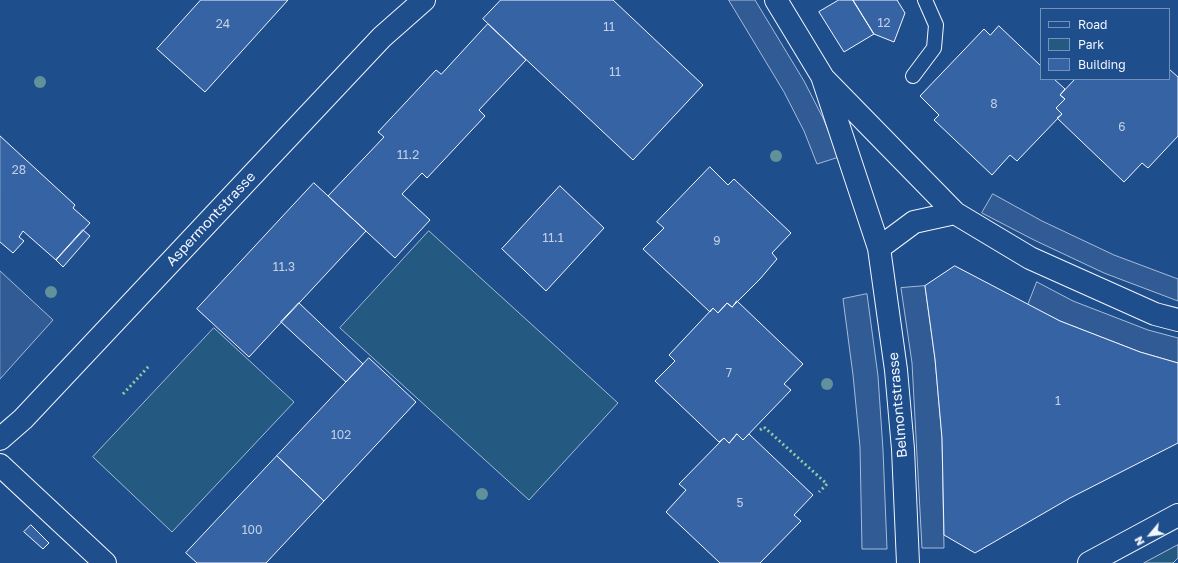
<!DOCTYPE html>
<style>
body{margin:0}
#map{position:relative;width:1178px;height:563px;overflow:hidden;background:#1f4e8c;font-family:"Golos Text",sans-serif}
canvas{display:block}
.legend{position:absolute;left:1040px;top:8px;width:130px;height:72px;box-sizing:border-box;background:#1f4e8c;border:1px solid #7391ba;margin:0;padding:5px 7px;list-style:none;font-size:12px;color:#f2f6ff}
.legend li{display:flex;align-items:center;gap:8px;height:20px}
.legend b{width:20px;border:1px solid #7391ba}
.north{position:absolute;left:1130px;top:515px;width:40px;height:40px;-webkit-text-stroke:3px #1f4e8c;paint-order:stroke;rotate:241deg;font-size:11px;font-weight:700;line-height:16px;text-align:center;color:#f2f6ff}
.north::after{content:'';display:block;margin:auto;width:14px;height:18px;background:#f2f6ff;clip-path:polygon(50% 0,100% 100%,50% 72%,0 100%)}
</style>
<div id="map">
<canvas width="1178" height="563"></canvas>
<ul class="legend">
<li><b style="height:5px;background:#1f4e8c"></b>Road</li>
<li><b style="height:11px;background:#245a82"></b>Park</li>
<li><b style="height:11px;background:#3563a3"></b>Building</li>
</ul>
<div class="north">N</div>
</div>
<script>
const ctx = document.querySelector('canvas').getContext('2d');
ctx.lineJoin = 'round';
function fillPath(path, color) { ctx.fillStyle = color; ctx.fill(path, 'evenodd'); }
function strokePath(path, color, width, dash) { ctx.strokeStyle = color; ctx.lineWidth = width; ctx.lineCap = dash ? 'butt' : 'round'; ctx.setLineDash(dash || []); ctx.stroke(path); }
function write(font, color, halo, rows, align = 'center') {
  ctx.font = font + ' "Golos Text",sans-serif'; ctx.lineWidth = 3; ctx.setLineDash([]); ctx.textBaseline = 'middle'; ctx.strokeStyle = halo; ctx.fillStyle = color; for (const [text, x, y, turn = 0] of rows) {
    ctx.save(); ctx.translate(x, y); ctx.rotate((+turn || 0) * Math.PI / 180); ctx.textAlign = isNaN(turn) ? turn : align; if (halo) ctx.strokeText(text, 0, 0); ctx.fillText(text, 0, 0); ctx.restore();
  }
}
const green = new Path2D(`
 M429 231 618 403 529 500 340 328Z
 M214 328 294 402 172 532 93 457Z
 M1178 545V558L1173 563H1144Z`);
fillPath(green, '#245a82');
strokePath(green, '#a8bbd7', 1);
const parking = new Path2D(`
 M729 0H755L804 81 823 118 839 157 817 164 804 131 784 92Z
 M993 194 1042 221 1114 255 1178 279V301L1104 273 1034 240 982 213Z
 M0 271 53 320 0 379Z
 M1037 282 1073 301 1148 330 1178 338V363L1140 352 1060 321 1028 305Z
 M925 286 935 359 942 438 944 548H922L912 363 901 288Z
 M867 294 878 376 883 450 887 549H862L860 447 853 375 843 299Z`);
fillPath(parking, '#305b95');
strokePath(parking, '#a8bbd7', 1);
const building = new Path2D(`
 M201 0H288L205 92 157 49Z
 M501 0H613L703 85 633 160 483 19Z
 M839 0H853L874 34 844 52 819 12Z
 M853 0H897L905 13 894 42 874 34Z
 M488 24 526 60 479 110 485 116 427 178 422 173 402 194 430 220 395 258 328 196 384 137 378 132 436 70 441 74Z
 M999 26 1041 66V79H1054L1065 89 1060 95 1065 99 1056 108 1062 114 1017 161 1010 155 992 175 934 120 939 115 920 96 984 29 990 35Z
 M1169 69 1178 77V136L1148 168 1142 163 1124 182 1057 118 1062 114 1056 108 1065 99 1060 95 1075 79H1169Z
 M0 136 75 205 73 208 90 223 56 260 23 231 19 237 24 241 13 253 0 242Z
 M710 167 728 185 734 179 791 233 772 253 777 259 760 279 732 307 727 303 718 313 713 308 710 312 643 249 664 228 657 222Z
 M314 183 366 231 249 357 197 309Z
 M560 186 604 228 546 291 502 249Z
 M83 230 90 236 63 267 56 260Z
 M955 266 1060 321 1140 352 1178 363V443L1070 498 975 553 944 535 942 438 935 359 925 286Z
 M737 301 803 364 784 384 791 390 743 440 737 434 729 443 724 438 719 442 655 381 675 361 669 355 713 308 718 313 727 303 732 307Z
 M299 303 363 364 346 382 281 322Z
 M369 358 416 402 324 501 277 456Z
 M737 434 743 440 749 434 813 495 794 515 801 521 760 563H720L666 512 686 490 679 484 724 438 729 443Z
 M277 456 324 501 266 563H197L186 553Z
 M31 525 49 543 43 549 24 532Z`);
fillPath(building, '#3563a3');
strokePath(building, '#f2f6ff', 1);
const lane = new Path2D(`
 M913 76 934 48 936 25 925 0`);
const street = new Path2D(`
 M776 0 822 76 879 248 896 370 903 449 908 563
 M825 80 955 213 1030 258 1155 314 1178 320
 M879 248 914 222 955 213
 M0 439 23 419 382 37 424 0
 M0 465 105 563
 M1089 563 1178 515`);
strokePath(lane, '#f2f6ff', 16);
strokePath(street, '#f2f6ff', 24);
strokePath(lane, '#1f4e8c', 14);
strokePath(street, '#1f4e8c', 22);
strokePath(new Path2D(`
 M123 394 149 366
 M760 430 764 427 827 484 819 492`), '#97c8a6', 3, [2, 3]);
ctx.fillStyle = '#61919a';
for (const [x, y] of [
 [40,82],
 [776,156],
 [51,292],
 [827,384],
 [482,494]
]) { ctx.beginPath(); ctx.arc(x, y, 6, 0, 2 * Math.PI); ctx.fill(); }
write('12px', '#c3d1e8', null, [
 ["12",884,23],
 ["24",223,24],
 ["11",609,27],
 ["11",615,72],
 ["8",994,104],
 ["6",1122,127],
 ["11.2",408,155],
 ["28",19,170],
 ["11.1",553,238],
 ["9",717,241],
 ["11.3",284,267],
 ["7",729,373],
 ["1",1058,401],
 ["102",341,435],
 ["5",740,503],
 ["100",252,530]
]);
write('14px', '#f2f6ff', '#1f4e8c', [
 ["Aspermontstrasse",211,219,-47],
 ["Belmontstrasse",898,405,-95]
]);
</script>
